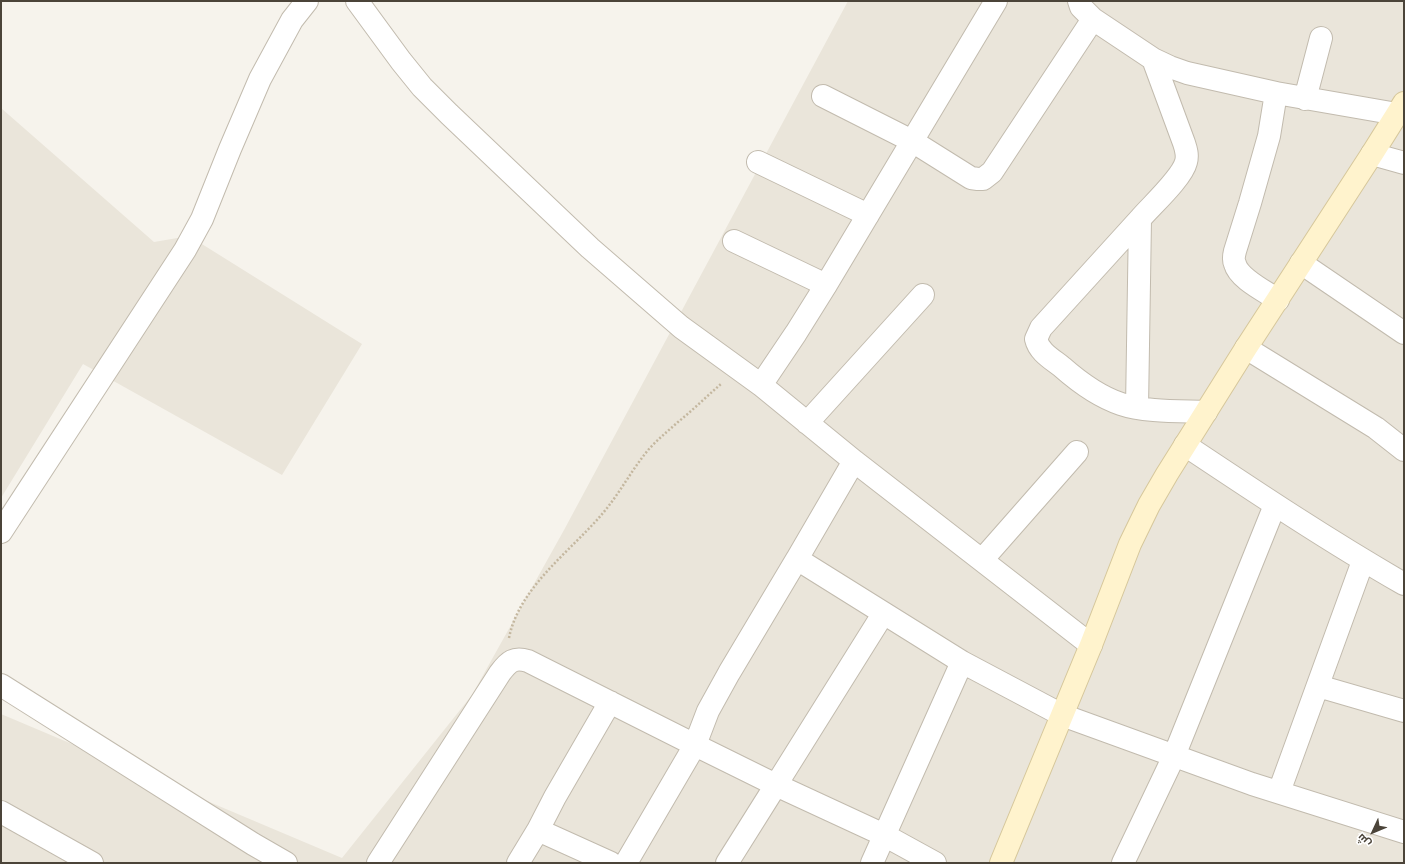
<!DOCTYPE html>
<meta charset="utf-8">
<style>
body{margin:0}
#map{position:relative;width:1405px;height:864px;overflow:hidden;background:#f6f3ec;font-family:"Varela Round",Cairo,sans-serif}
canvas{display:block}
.frame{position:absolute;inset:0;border:2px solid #4b4439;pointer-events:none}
.north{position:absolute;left:1353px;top:812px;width:40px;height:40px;-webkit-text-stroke:3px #fff;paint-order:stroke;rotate:226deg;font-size:11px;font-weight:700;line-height:16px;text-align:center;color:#4b4439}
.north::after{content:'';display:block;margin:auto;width:14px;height:18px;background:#4b4439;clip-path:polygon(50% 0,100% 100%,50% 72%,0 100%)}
</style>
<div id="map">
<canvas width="1405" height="864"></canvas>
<div class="frame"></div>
<div class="north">ش</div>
</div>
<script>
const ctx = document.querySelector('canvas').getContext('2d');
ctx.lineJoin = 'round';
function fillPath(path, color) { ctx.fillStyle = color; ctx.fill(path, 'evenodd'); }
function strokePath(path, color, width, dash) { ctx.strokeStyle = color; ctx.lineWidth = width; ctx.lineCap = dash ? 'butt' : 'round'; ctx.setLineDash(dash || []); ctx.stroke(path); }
fillPath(new Path2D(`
 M848 1H1404V863H1V714L342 858 472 695 564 530Z
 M1 108 154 242 189 236 362 344 282 475 83 364 1 498Z`), '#eae5da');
const street = new Path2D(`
 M357 1 401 61 422 87 449 114 590 248 681 327 761 385
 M1093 19 1153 59 1170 67 1187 73 1276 93
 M823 96 912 141 971 178 978 179H983L992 172 1093 19 1081 7 1079 1
 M1305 99 1321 38
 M1372 154 1404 163
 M758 162 868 215
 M1140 219C1151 206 1182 178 1186 162 1188 155 1186 149 1184 143L1153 59
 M734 241 826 285
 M1301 263 1404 333
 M1278 300C1265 291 1239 279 1235 264 1233 260 1234 255 1235 251L1250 203 1269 136 1276 93 1397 114
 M1246 348 1376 428 1404 450
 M1137 408 1140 219 1041 328 1036 339C1039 352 1052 359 1062 367 1079 382 1100 397 1121 404 1144 412 1181 411 1206 412
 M807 423 923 295
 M1185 445C1257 493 1329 541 1404 584
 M854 461 761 385 796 333 826 285 996 1
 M1 532 185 250 202 219 230 149 260 79 292 20 307 1
 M797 559 854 461 1091 645
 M982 560 1077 452
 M883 614 776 785 884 835 935 863
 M1 685 253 844 286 863
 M1318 686 1404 711
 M1279 792 1363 561
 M1 812 92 863
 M538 830 555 797 610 702
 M378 863 500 673C509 661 514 657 528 661L695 745 708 711 729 673 797 559 962 662 1062 715 1252 784 1404 832
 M518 863 538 830 611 863
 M626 863 695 745 776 785 727 863
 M872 863 962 662
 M1123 863 1174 756 1275 505`);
const secondary = new Path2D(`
 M1001 863 1091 645 1130 544 1149 505 1167 474 1246 348 1372 154 1404 103`);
strokePath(street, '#c2bbae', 24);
strokePath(secondary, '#d6c79b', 24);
strokePath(new Path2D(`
 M509 638C519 587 571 551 603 513 620 493 632 469 649 449 658 439 668 431 678 422 693 410 707 396 721 384`), '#c4b79f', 2.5, [2, 2]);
strokePath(street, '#fff', 22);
strokePath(secondary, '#fff3cd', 22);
</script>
